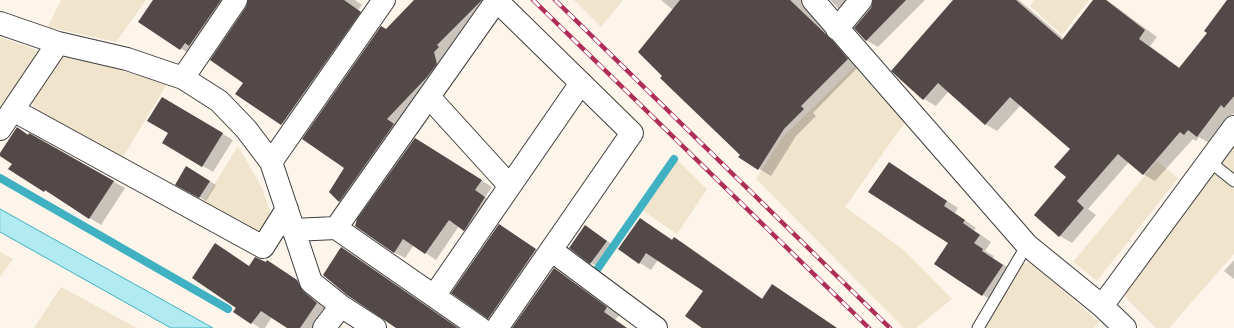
<!DOCTYPE html>
<style>
body{margin:0}
canvas{display:block;background:#fdf4ea}
</style>
<canvas width="1234" height="328"></canvas>
<script>
const ctx = document.querySelector('canvas').getContext('2d');
ctx.lineJoin = 'round';
function fillPath(path, color) { ctx.fillStyle = color; ctx.fill(path, 'evenodd'); }
function strokePath(path, color, width, dash) { ctx.strokeStyle = color; ctx.lineWidth = width; ctx.lineCap = dash ? 'butt' : 'round'; ctx.setLineDash(dash || []); ctx.stroke(path); }
fillPath(new Path2D(`
 M61 0H146L116 42 48 27Z
 M574 0H623L601 27Z
 M1034 0H1089L1062 35 1030 6Z
 M0 37 31 48 41 53 0 113Z
 M72 56 167 84 120 162 39 117 34 108 30 98 60 58Z
 M854 67 905 122 845 207 905 251 952 299 916 328H904L756 179 781 139Z
 M1234 143V173L1220 162Z
 M238 146 262 188 272 217 264 230 252 234 202 205Z
 M677 160 707 189 677 234 642 210Z
 M1157 161 1178 178 1097 281 1073 262Z
 M1212 171 1234 189V254L1169 328H1156L1127 299 1124 286Z
 M0 252 13 259 0 277Z
 M1031 262 1099 322 1094 328H984L1023 264Z
 M61 287 137 328H138H34Z`), '#f1e4cc');
const water = new Path2D(`
 M0 209 213 328H171L0 232Z`);
fillPath(water, '#b2eaf1');
strokePath(water, '#3fb1c2', 1);
fillPath(new Path2D(`
 M159 0H235L191 55 139 21Z
 M249 0H355L362 5 358 10 371 18 292 130 237 94 245 82Z
 M414 0H482L489 7 351 207 340 201 330 192 346 168 386 30Z
 M661 0H815L859 66 813 113 816 116 796 136 771 176 740 157 741 155 663 76 673 10Z
 M830 0H864L850 15 838 8Z
 M874 0H925L878 47 866 40 855 28 874 3Z
 M955 0H1019L1064 39 1094 0H1107L1157 37 1150 46 1180 68 1234 6V113L1209 143 1199 137 1196 141 1193 139 1155 181 1143 174 1129 162 1088 209 1096 215 1072 243 1060 236 1072 149 1021 105 997 131 985 124 948 92 936 106 924 99 893 71Z
 M162 98 233 140 213 172 164 143 170 133Z
 M18 129 125 188 101 225 10 169 13 164Z
 M426 146 492 187 485 197 495 204 475 236 459 226 436 260 414 245 405 258 394 252Z
 M889 163 958 208 955 213 976 228 974 230 991 242 985 251 994 256 993 258 1015 272 994 302 936 264 950 243Z
 M187 168 216 185 206 201 176 184Z
 M640 219 673 240 675 238 686 245 763 299 783 292 837 328H704V291L658 260 651 270 640 263Z
 M499 225 547 257 500 324 489 318Z
 M591 230 613 245 597 266 591 263Z
 M342 248 356 257 459 328H398Z
 M1234 260V279L1224 271Z
 M268 261 309 288 314 299 328 310 316 328H289L272 317 265 328H260L234 311 250 267Z
 M554 269 619 315 615 320 627 328H512Z`), '#0003');
strokePath(new Path2D(`
 M0 178 228 309
 M596 271 674 159`), '#3fb1c2', 8);
fillPath(new Path2D(`
 M153 0H221L189 46 185 43 180 50 138 22Z
 M248 0H344L361 12 281 125 235 94 243 83 210 60 246 7Z
 M414 0H482L437 45 439 47 434 52 437 64 427 77 387 119 394 124 339 202 329 192 344 168 302 139 381 26 386 29Z
 M680 0H790L833 41 848 59 801 106 804 109 784 129 758 170 738 157 740 155 660 78 662 76 638 52Z
 M873 0H906L866 41 854 28 871 8Z
 M953 0H1016L1062 40 1093 0H1106L1145 30 1139 39 1179 68 1207 33 1204 31 1227 0H1234V96L1224 108 1221 105 1197 137 1188 130 1184 135 1180 132 1143 175 1118 154 1077 201 1084 208 1059 237 1034 215 1066 177 1054 167 1070 149 1010 97 985 125 938 83 923 100 891 71Z
 M162 97 223 133 202 167 162 143 168 133 147 121Z
 M17 127 28 135 29 133 114 181 89 219 45 190 44 192 8 169 12 164 0 156V153Z
 M415 138 482 180 475 190 485 197 464 231 449 220 425 254 403 239 394 253 355 226 357 219Z
 M889 162 947 201 944 206 965 220 963 223 980 235 974 243 983 249 982 251 1003 265 982 296 934 264 948 243 868 192Z
 M186 166 210 181 199 198 175 185Z
 M640 218 672 240 674 237 762 299 772 284 837 328H702L685 316 703 291 646 253 639 264 618 249Z
 M499 224 536 249 488 319 451 293Z
 M585 225 607 241 590 264 569 248Z
 M215 243 249 266 255 257 266 262 267 260 297 280 303 291 317 303 300 328H287L261 311 251 324 233 312 236 308 192 278Z
 M341 247 458 328H396L347 295 323 275Z
 M554 268 607 307 604 312 627 328H512Z`), '#524948');
const lane = new Path2D(`
 M1209 161 1234 181
 M978 328 1027 245`);
const street = new Path2D(`
 M496 0 632 133 497 328
 M813 0 1027 245 1102 306 1125 328
 M0 23 58 43 127 59 183 78 219 101 246 129 271 162 311 282 341 306 375 328
 M837 29 861 0
 M183 78 236 0
 M429 97 509 185
 M13 110 263 247 287 209
 M0 129 58 43
 M271 162 384 0
 M336 228 480 328
 M293 230 336 228 497 0
 M551 250 656 328
 M434 296 581 83
 M1102 306 1234 127
 M324 328 341 306`);
strokePath(lane, '#3e3e3e', 13);
strokePath(street, '#3e3e3e', 24);
strokePath(lane, '#fff', 11);
strokePath(street, '#fff', 22);
const rail = new Path2D(`
 M533 0 869 328
 M555 0 890 328`);
strokePath(rail, '#af2e57', 4.5);
strokePath(rail, '#fff', 3, [9]);
</script>
